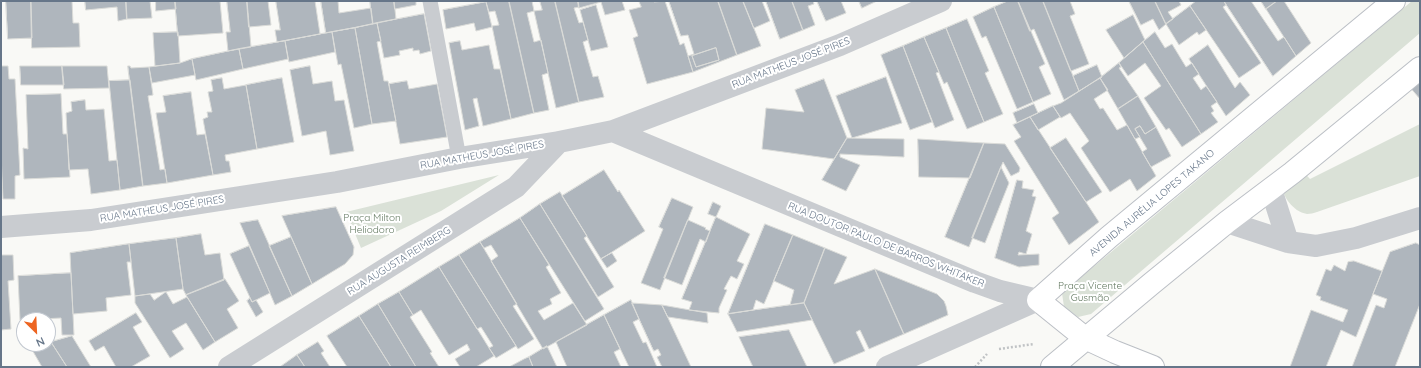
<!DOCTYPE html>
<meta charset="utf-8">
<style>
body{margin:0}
#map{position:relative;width:1421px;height:368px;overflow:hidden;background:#f9f9f6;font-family:Quicksand,sans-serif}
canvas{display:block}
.frame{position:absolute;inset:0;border:2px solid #667689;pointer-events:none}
.north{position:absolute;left:16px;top:312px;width:40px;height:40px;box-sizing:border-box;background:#fff;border:1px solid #c2c8d0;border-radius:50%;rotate:156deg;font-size:11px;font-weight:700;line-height:16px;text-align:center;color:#667689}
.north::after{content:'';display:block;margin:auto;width:14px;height:18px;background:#ed6522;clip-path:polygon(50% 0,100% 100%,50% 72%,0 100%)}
</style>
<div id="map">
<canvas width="1421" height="368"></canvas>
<div class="frame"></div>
<div class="north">N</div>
</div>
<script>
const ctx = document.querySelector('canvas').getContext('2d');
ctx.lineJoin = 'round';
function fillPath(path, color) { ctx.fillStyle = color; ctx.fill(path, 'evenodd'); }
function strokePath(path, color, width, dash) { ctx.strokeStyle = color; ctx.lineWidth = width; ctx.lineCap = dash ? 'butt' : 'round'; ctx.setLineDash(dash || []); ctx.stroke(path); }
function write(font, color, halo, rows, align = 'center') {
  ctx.font = font + ' Quicksand,sans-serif'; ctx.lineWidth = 4; ctx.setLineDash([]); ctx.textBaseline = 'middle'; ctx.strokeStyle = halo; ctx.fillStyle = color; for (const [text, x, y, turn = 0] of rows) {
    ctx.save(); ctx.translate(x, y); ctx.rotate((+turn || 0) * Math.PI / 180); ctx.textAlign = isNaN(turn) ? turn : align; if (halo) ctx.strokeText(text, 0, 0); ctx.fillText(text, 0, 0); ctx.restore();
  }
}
fillPath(new Path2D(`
 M1412 1H1420V33L1091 314 1078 317 1064 307 1062 293Z
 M1420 124V176L1317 212C1314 213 1310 214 1307 214 1292 211 1284 197 1280 184L1300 168 1310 179Z
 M499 175 441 211 361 248 346 212Z`), '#dae1d7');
const building = new Path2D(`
 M6 1H31L32 38 8 39Z
 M31 1H72L73 23H79L80 47 32 48Z
 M85 1H126L127 19 118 21 117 7 86 10Z
 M126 1H150L152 18 127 19Z
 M156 1H175L176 9 156 11Z
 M175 1H220L223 33 178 36Z
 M227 1H247L251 47 228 51 226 32H230Z
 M247 1H268L271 25 249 27Z
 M276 1H315L320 34 277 42 275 30H280Z
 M321 1H338L339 13 371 8 373 24 326 33Z
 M370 1H394L396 19 373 24Z
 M394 1H416V5L395 9Z
 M493 1H509L534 113 511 119 492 26 499 25 495 11 489 12 486 2Z
 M509 1H532L534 11 527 13 534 42 541 40 548 73 542 75 549 110 534 113Z
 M540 1H555L579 102 556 108 534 11 542 10Z
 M555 1H578L579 7 574 8 579 23 583 22 588 40 583 42 593 77 598 76 604 97 579 102Z
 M578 1H622L625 10 605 15 601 2 579 8Z
 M639 1H654V2L665 1 680 45 684 43 693 72 647 84 633 38 638 36 629 10 641 7Z
 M669 1H718L737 55 693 72 688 56 694 54 688 35 681 36ZM716 48 719 60 696 67 692 56Z
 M718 1H743L761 46 737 55Z
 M743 1H762L770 21 754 28Z
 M766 1H792L803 30 780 39Z
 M792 1H813L814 4 808 6 815 25 803 30Z
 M817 1H841L846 13 826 21Z
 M859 1H877L862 8Z
 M1008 1H1018L1045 64 1039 67 1051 94 1033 102 994 7Z
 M1018 1H1043L1079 91 1064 100 1034 29 1030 31Z
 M1043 1H1070L1075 14 1070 16 1089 64 1071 71Z
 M1129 1H1155L1166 24 1159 30 1153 19 1141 25Z
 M1155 1H1179L1181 5 1168 12 1173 19 1166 24Z
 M1196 1H1224L1226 5 1223 7 1261 63 1239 78 1190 6Z
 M1224 1H1251L1278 41 1284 37 1296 56 1273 76Z
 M1261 1H1277L1266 9Z
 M1277 1H1284L1311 43 1296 56 1266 9Z
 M486 2 492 27 476 31 474 23 446 29 443 10Z
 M596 5 608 47 591 51 580 10Z
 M1190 6 1206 30 1199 35 1197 32 1179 45 1166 24Z
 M994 7 1033 102 1017 109 986 36 982 38 973 17Z
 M424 14 431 51 420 54 419 50 413 51V48L399 51 400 55 384 58 377 23Z
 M1133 15 1145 40 1124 58 1106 30Z
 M967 19 989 71 985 73 1003 114 984 122 946 28Z
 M377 23 381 41 377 42 384 81H388L396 121 372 124 355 28Z
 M355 28 372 124 354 128 341 64 338 65 332 32Z
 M946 28 984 122 967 129 947 82 944 84 924 37Z
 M178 32 180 63 155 66 153 33Z
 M332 32 335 52 289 62 285 41Z
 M1155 32 1165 48 1172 44 1186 67 1192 63 1199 74 1193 78 1201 90 1206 86 1217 102 1211 106 1214 111 1211 113 1218 122 1201 134 1143 42Z
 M924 37 939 72 936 73 954 120 935 128 903 46Z
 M285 41 288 59 243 69 239 49Z
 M460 41 462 50 489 45 494 69H500L511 119 483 126 477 98 473 99 479 126 465 130 449 43Z
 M1143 42 1201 134 1182 147 1169 128 1166 130 1144 98 1161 86 1145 63 1128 76 1119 63Z
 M1208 45 1235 88 1240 82 1250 95 1226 116 1189 59Z
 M903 46 932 122 910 130 881 55Z
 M716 48 719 60 696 67 692 56Z
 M239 49 243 69 196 80 192 59Z
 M192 59 195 75 152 83 149 67 180 63Z
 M1119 63 1121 67 1119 68 1138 96 1118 109 1100 78Z
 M1097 65 1102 77 1079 91 1073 76Z
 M1 66H8L9 79H15L20 175 15 176V199H3L1 154Z
 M20 66H62L64 85H21Z
 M62 66H107L109 88 64 89Z
 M128 66H130L131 68 149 67 153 95 148 96 160 170 165 169 167 183 143 186Z
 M310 66 313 84 332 81 335 101 344 100 354 151 330 155 326 131 302 136 290 70Z
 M1420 75V99L1408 85Z
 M886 77 902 123 852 138 836 96Z
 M222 78 224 89 246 85 257 149 225 155 226 161H229L231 172 213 175 203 119 208 117 207 112H212L208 92 213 91 211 80Z
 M282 78 294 142 257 149 246 85Z
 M1100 78 1108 90 1094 99 1100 109 1103 108 1117 130 1127 125 1156 176 1137 191 1130 179 1110 192 1081 148 1089 141 1070 113 1061 118 1053 106 1061 103Z
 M824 79 847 138 834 159 762 149 766 108 804 112 795 90Z
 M130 80 143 186 120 190 109 81Z
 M407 81 409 89 437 84 447 137 400 144 389 84Z
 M191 92 197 135 205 134 213 175 167 183 156 113 166 112 163 96Z
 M61 94 63 134H67L70 177 24 179 23 148 28 149 26 95Z
 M1138 96 1156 127 1145 134 1140 126 1135 129 1140 137 1135 139 1118 109Z
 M85 100 86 110 104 109 109 161 117 160 120 190 91 194 88 169 69 170 66 113 72 111 71 102Z
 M1034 104 1038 113 1017 123 1013 113Z
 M1053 106 1060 117 1038 130 1030 117Z
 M1030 117 1099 222 1069 245 1052 218 1059 213 1014 141 1021 137 1013 125Z
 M1140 126 1145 134 1156 127 1171 156 1151 167 1142 152 1147 149 1135 129Z
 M847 138 904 139V157L840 154V157L860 165 846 191 822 180Z
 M1066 138 1102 192 1086 202 1050 148Z
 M918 139 984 143 970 178 919 177Z
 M984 143 1005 144 1020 168 1019 172 1011 176 1003 162 969 247 945 237Z
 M1001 167 1009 183 985 243 972 238Z
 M604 170 618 192 619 190 645 231 601 259 562 196Z
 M1017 180 1023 181 1022 188 1034 190 1032 196 1036 197 1026 231 1032 234 1026 254 1019 252 1018 255 1039 254V265L1019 267 995 258Z
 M560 192 587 236 584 238 614 287 598 297 540 204Z
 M672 198 693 207 660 290 641 283 663 229 659 227Z
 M713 202 721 206 716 217 708 214Z
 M540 204 604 309 585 321 520 218Z
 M336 207 354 247 353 255 345 264 312 284 282 216Z
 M716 217 750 234 737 261 744 264 737 279 731 276 724 289 727 290 719 308V313L689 310 692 302 682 299Z
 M520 218 549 265 546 267 561 293 550 299 552 304 538 311 544 320 573 303 587 325 543 349 491 261 498 256 491 245 484 248 480 242Z
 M258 220 292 296 275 305 240 223Z
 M688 220 706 228 705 229 710 231 706 242 700 239 682 285 664 278Z
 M765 224 793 235 764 304 756 300 753 310 728 314Z
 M201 234 205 255 220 253 224 280 186 295 183 289 176 238Z
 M793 235 825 248 804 303 790 305 794 290 774 281Z
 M291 237 312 284 292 296 269 246Z
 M176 238 183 289 135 296 129 244Z
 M480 242 517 304 513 306 534 339 518 349 459 255Z
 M1416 243 1420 245V304L1395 367H1352L1376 305 1384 308 1387 299 1373 294 1390 252Z
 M129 244 131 262H127L131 295 106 298 107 311 73 314 70 253Z
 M249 246 270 293 252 302 230 254Z
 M825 248 847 257 834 284 875 269 904 334 869 349 860 330 856 332 865 351 834 364 804 303Z
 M612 253 617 261 607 268 601 259Z
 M1 255H13L14 280 8 281 11 329 1 330Z
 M459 255 516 346 496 358 489 348 493 346 481 327 477 329 439 267Z
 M1354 261 1382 271 1356 337 1341 330 1326 367H1290L1311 310 1343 322 1348 310 1320 300 1321 297 1316 295 1326 269 1331 271 1334 265 1345 271 1348 262Z
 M439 267 494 356 476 367H460L455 359 470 350 467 344 449 355 421 310 413 315 399 292Z
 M875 269 937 294 944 301 946 306 948 315 904 334Z
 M71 273 74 335H62L61 318 20 320 18 276Z
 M225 279 239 301 227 309 238 328 215 342 186 295Z
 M166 292 173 304 187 297 215 342 203 350 186 323 172 331 184 349 170 358 135 303V296L150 294 154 300Z
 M399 292 413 315 410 317 432 352 430 353 439 367H416L378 304Z
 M250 298 252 302 256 300 263 312 256 317 247 301Z
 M631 300 639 319 633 322 643 343 646 342 657 367H629L604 315Z
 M632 303 662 305 691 367H662L657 357 661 355 658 349 654 351Z
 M804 303 812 320 737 332 728 314Z
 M378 304 416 367H391L359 316Z
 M662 305 707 313 708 323 668 317Z
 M136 313 142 322 133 327 150 356 131 367H116L104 346 95 351 89 341Z
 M604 315 620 349 614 352 621 367H567L556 342Z
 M359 316 391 367H347L327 336Z
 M789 330 807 367H753L739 337Z
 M72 336 91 367H67L51 342Z
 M51 342 67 367H42L31 348 43 344H48V343Z
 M318 342 324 351 321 353 330 367H305L297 355Z
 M547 346 557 367H533L529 357Z
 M297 355 305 367H280Z
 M529 357 533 367H509L524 359Z`);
fillPath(building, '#afb6bd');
strokePath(building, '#dadbd8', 1);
const secondary = new Path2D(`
 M1052 367 1151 284 1227 222 1292 173 1420 68
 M1153 367 1115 352 1085 338 1038 300 1109 237 1394 1`);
strokePath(secondary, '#bbbfc5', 24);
strokePath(new Path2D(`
 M999 349 1034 344
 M975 367 987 354`), '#c0c3c5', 2.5, [2, 2]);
strokePath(new Path2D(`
 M430 1 459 158`), '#c9ccd0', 15);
strokePath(new Path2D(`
 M613 131 975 282 1000 291 1038 300
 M1271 189 1288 242
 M1227 222 1288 242 1316 246 1356 238 1420 218
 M1 227 91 220 337 182 459 158 559 142 613 131 840 45 941 1
 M229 367 516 187 559 142
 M887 367 1038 300`), '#c9ccd0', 22);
strokePath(secondary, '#fff', 22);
write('10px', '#667689', '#fff', [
 ["RUA MATHEUS JOSÉ PIRES",791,63,-21],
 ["RUA MATHEUS JOSÉ PIRES",482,155,-10],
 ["AVENIDA AURÉLIA LOPES TAKANO",1152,203,-40],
 ["RUA MATHEUS JOSÉ PIRES",162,209,-9],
 ["RUA DOUTOR PAULO DE BARROS WHITAKER",886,245,22],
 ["RUA AUGUSTA REIMBERG",399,261,-32]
]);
write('10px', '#647a62', '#fff', [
 ["Praça Milton",372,218],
 ["Heliodoro",372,230],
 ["Praça Vicente",1090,286],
 ["Gusmão",1090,298]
]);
</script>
